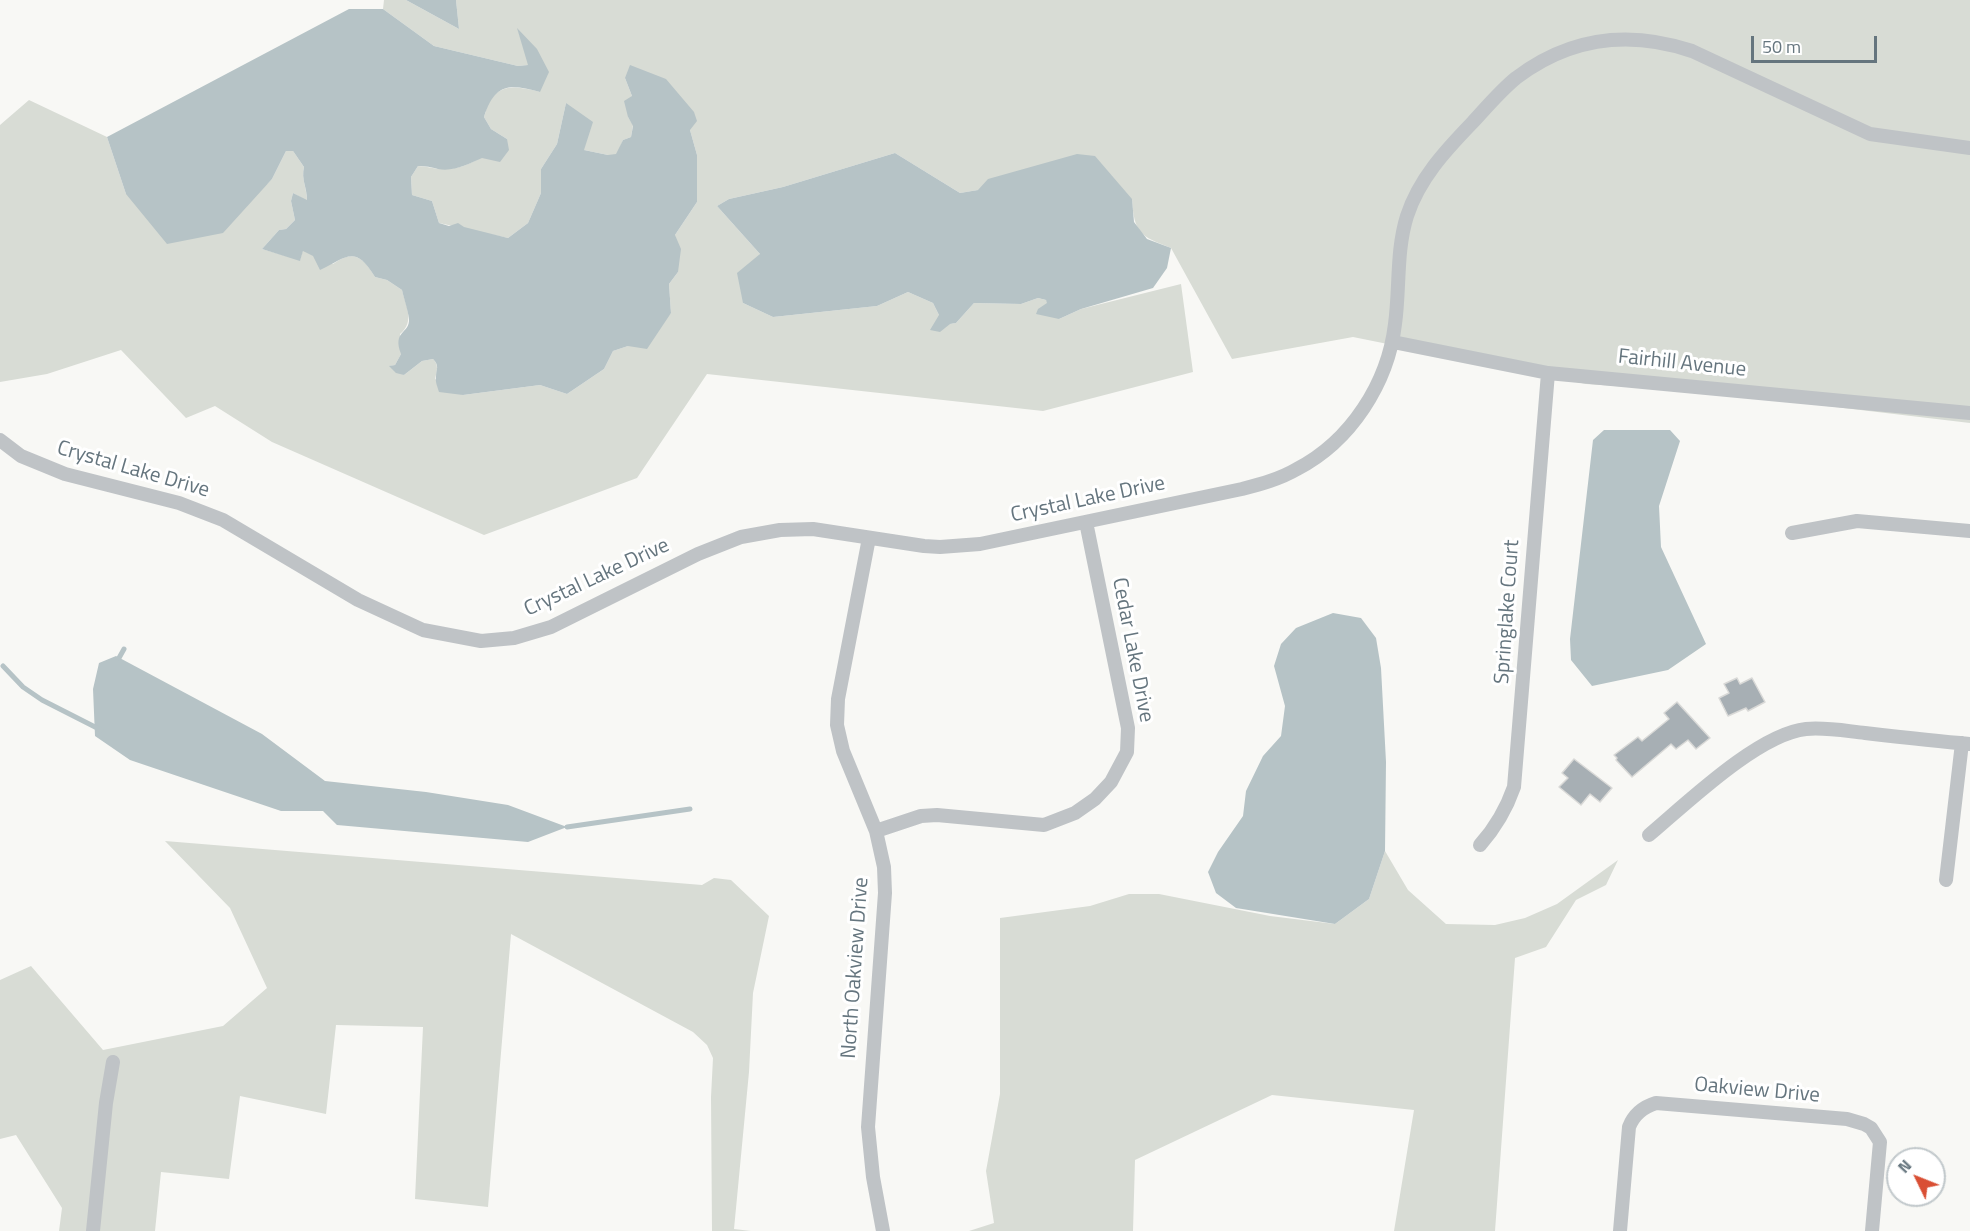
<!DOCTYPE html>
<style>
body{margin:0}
#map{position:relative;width:1970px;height:1231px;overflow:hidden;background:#f8f8f5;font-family:"Titillium Web",sans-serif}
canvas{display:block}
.north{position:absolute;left:1886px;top:1147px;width:60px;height:60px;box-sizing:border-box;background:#fff;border:2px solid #c1c8cb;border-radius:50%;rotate:313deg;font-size:16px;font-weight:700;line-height:24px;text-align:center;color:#65757e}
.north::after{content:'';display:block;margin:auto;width:21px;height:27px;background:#d94f34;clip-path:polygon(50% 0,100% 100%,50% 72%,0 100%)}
.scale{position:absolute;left:1751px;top:36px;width:126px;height:27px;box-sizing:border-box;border:3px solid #65757e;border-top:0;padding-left:8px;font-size:18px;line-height:21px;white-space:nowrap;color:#65757e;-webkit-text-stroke:4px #fff;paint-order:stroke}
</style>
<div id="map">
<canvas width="1970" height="1231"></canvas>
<div class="north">N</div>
<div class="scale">50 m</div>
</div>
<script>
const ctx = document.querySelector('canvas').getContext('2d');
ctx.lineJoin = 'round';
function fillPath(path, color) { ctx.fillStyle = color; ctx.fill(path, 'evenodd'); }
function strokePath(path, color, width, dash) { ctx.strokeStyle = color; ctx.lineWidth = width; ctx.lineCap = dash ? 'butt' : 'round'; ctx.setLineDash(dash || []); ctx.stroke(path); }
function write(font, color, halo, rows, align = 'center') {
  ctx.font = font + ' "Titillium Web",sans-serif'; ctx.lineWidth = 6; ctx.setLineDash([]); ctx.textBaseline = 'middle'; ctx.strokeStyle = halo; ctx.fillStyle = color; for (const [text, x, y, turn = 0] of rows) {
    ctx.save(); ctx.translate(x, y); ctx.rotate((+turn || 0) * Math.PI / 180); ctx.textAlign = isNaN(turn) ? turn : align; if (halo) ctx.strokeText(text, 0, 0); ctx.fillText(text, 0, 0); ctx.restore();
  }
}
fillPath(new Path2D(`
 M384 0H406L459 29 456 0H1970V423L1717 393 1586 384 1353 337 1232 359 1171 248C1140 236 1134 233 1132 199L978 190 960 193 895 153 783 187 729 199 717 206 760 254 743 303 773 317 877 306 908 292 933 303 939 315 950 324 956 323 974 303 1021 304 1038 298 1046 300 1059 319 1081 309 1181 284 1193 372 1043 411 707 374 637 478 484 535 272 442 215 406 186 418 121 350 47 374 0 382V125L29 100 107 137 126 194 267 184 272 179 286 151H293L304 167C301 179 307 188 307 201L293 193 291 201 295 220 286 229 279 230 262 249 300 260 303 250 333 264C354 249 363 257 375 277L387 280 402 290C406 306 415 322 400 334L401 354 395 365 390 366 404 375 422 361 433 359C439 365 437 371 435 379L463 395 540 385 567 394 604 369 613 351 628 346 671 313 669 284 678 272 675 235 697 202V155L690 130 625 78 632 96 628 117 633 125 631 137 623 140 617 155H608L584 150 566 103 557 144 541 169V193L528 223 508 238 439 223 432 201 412 195 411 177 418 166C427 166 433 169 442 169 468 170 487 154 507 139L491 129 484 117C486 112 487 103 491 99 503 82 523 88 540 92L518 30 529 65 518 66 434 46 383 9Z
 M165 841 702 885 714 878 731 880 769 916 753 993 749 1072 734 1229 751 1231H712L711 1097 713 1058 707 1045 693 1032 511 934 488 1207 415 1199 423 1027 336 1025 326 1114 240 1096 229 1179 161 1172 155 1231H59L62 1208 16 1135 0 1139V980L31 966 103 1050 223 1026 267 988 230 908Z
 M1385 851 1408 890 1446 924 1495 925 1525 918 1557 904 1618 860 1606 885 1576 900 1546 947 1515 958 1495 1231H1394L1414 1110 1272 1095 1135 1160 1133 1231H969L994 1223 986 1171 1000 1094V918L1090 906 1129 894H1159L1270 916 1335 924 1369 899Z`), '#d8dcd5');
fillPath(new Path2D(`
 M406 0H456L459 29Z
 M349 9H383L434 46 518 66 528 65 517 28 537 49 549 72 540 92C509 84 495 83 484 117L491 129 507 139 509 150 500 162 482 158C468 164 454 172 438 169 431 167 426 166 418 166L411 177 412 195 432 201 439 223 449 226 458 223 464 227 508 238 528 223 541 193V169L557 144 566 103 593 122 584 150 608 155 616 154 623 140 631 137 633 126 628 117 624 101 632 96 625 78 630 65 666 79 694 112 697 121 690 130 697 155V202L675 235 681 249 678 272 669 284 671 313 647 349 628 346 613 351 604 369 567 394 540 385 463 395 439 392C438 388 435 382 436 377 436 369 440 366 433 359L422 361 404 375 396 373 389 366 395 365 401 354C392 330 410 334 409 319 408 310 404 299 402 290L387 280 375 277C355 244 347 257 320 270L313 256 303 251 300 261 262 249 279 230 286 229 295 220 291 201 293 193 307 200C307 187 301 180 304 167L293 151H286L272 179 223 233 167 244 126 194 107 137Z
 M895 153 960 193 978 190 988 179 1077 154 1095 156 1132 199 1134 222 1147 239 1171 248 1167 268 1153 288 1081 309 1059 319 1036 314 1038 309 1047 303 1046 300 1038 298 1021 304 974 303 956 323 950 324 940 332 930 330 939 315 933 303 908 292 877 306 773 317 743 303 737 273 760 254 717 206 729 199 783 187Z
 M1604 430H1670L1680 441 1659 506 1661 547 1706 644 1668 670 1592 686 1571 660 1570 639 1593 440Z
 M1333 613 1361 618 1376 638 1381 668 1386 762 1385 851 1369 899 1335 924 1236 908 1216 893 1208 872 1218 852 1243 816 1246 791 1263 756 1281 736 1285 706 1274 666 1281 644 1296 628Z
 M116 656 262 734 325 781 426 792 508 805 567 827 528 842 337 825 323 811H281L130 760 95 736 93 689 99 663Z`), '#b6c3c6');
strokePath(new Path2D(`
 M119 658 124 649
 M3 666 23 687 42 700 101 730
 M567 827 690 809`), '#b6c3c6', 5);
const building = new Path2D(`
 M1737 678 1740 684 1752 678 1765 702 1748 711 1746 708 1728 716 1719 698 1729 693 1724 684Z
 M1677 702 1710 738 1696 749 1688 740 1676 749 1671 744 1632 777 1616 760 1617 758 1614 755 1638 737 1642 741 1669 719 1664 713Z
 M1574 759 1612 788 1600 802 1590 794 1581 805 1559 787 1568 778 1562 773Z`);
fillPath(building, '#a7afb4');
strokePath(building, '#d9d9d7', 1.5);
strokePath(new Path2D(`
 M1393 342 1548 373 1970 413
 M0 440 21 456 65 474 179 503 223 520 358 600 423 630 481 641 514 638 551 627 698 554 741 537 780 530 813 529 924 546 940 547 980 544 1242 489C1261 484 1280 479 1297 469 1351 441 1388 383 1395 324 1400 288 1396 251 1407 216 1419 179 1445 151 1472 123 1486 108 1500 91 1516 78 1570 37 1629 30 1692 51L1870 134 1970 148
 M1792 533 1857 521 1970 531
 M869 538 838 699 837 725 843 751 876 831 884 867 885 893 868 1127 873 1177 883 1231
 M876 831 921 816 937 815 1044 825 1075 813 1095 799 1111 782 1127 752 1128 728 1086 522
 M1649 835C1686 804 1758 734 1806 729 1825 727 1846 731 1865 733 1900 737 1935 741 1970 744
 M1480 845C1496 827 1506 810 1514 787L1548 373
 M1946 880 1962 743
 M93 1231 106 1103 113 1062
 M1620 1231 1629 1127C1634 1114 1643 1107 1656 1103L1847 1119 1864 1124 1871 1128 1880 1142 1872 1231`), '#bfc3c6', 14);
write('21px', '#65757e', '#fff', [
 ["Fairhill Avenue",1682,364,6],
 ["Crystal Lake Drive",133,470,16],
 ["Crystal Lake Drive",1088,500,-12],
 ["Crystal Lake Drive",597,578,-25],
 ["Springlake Court",1508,612,-86],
 ["Cedar Lake Drive",1132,650,79],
 ["North Oakview Drive",856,968,-86],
 ["Oakview Drive",1757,1091,5]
]);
</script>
